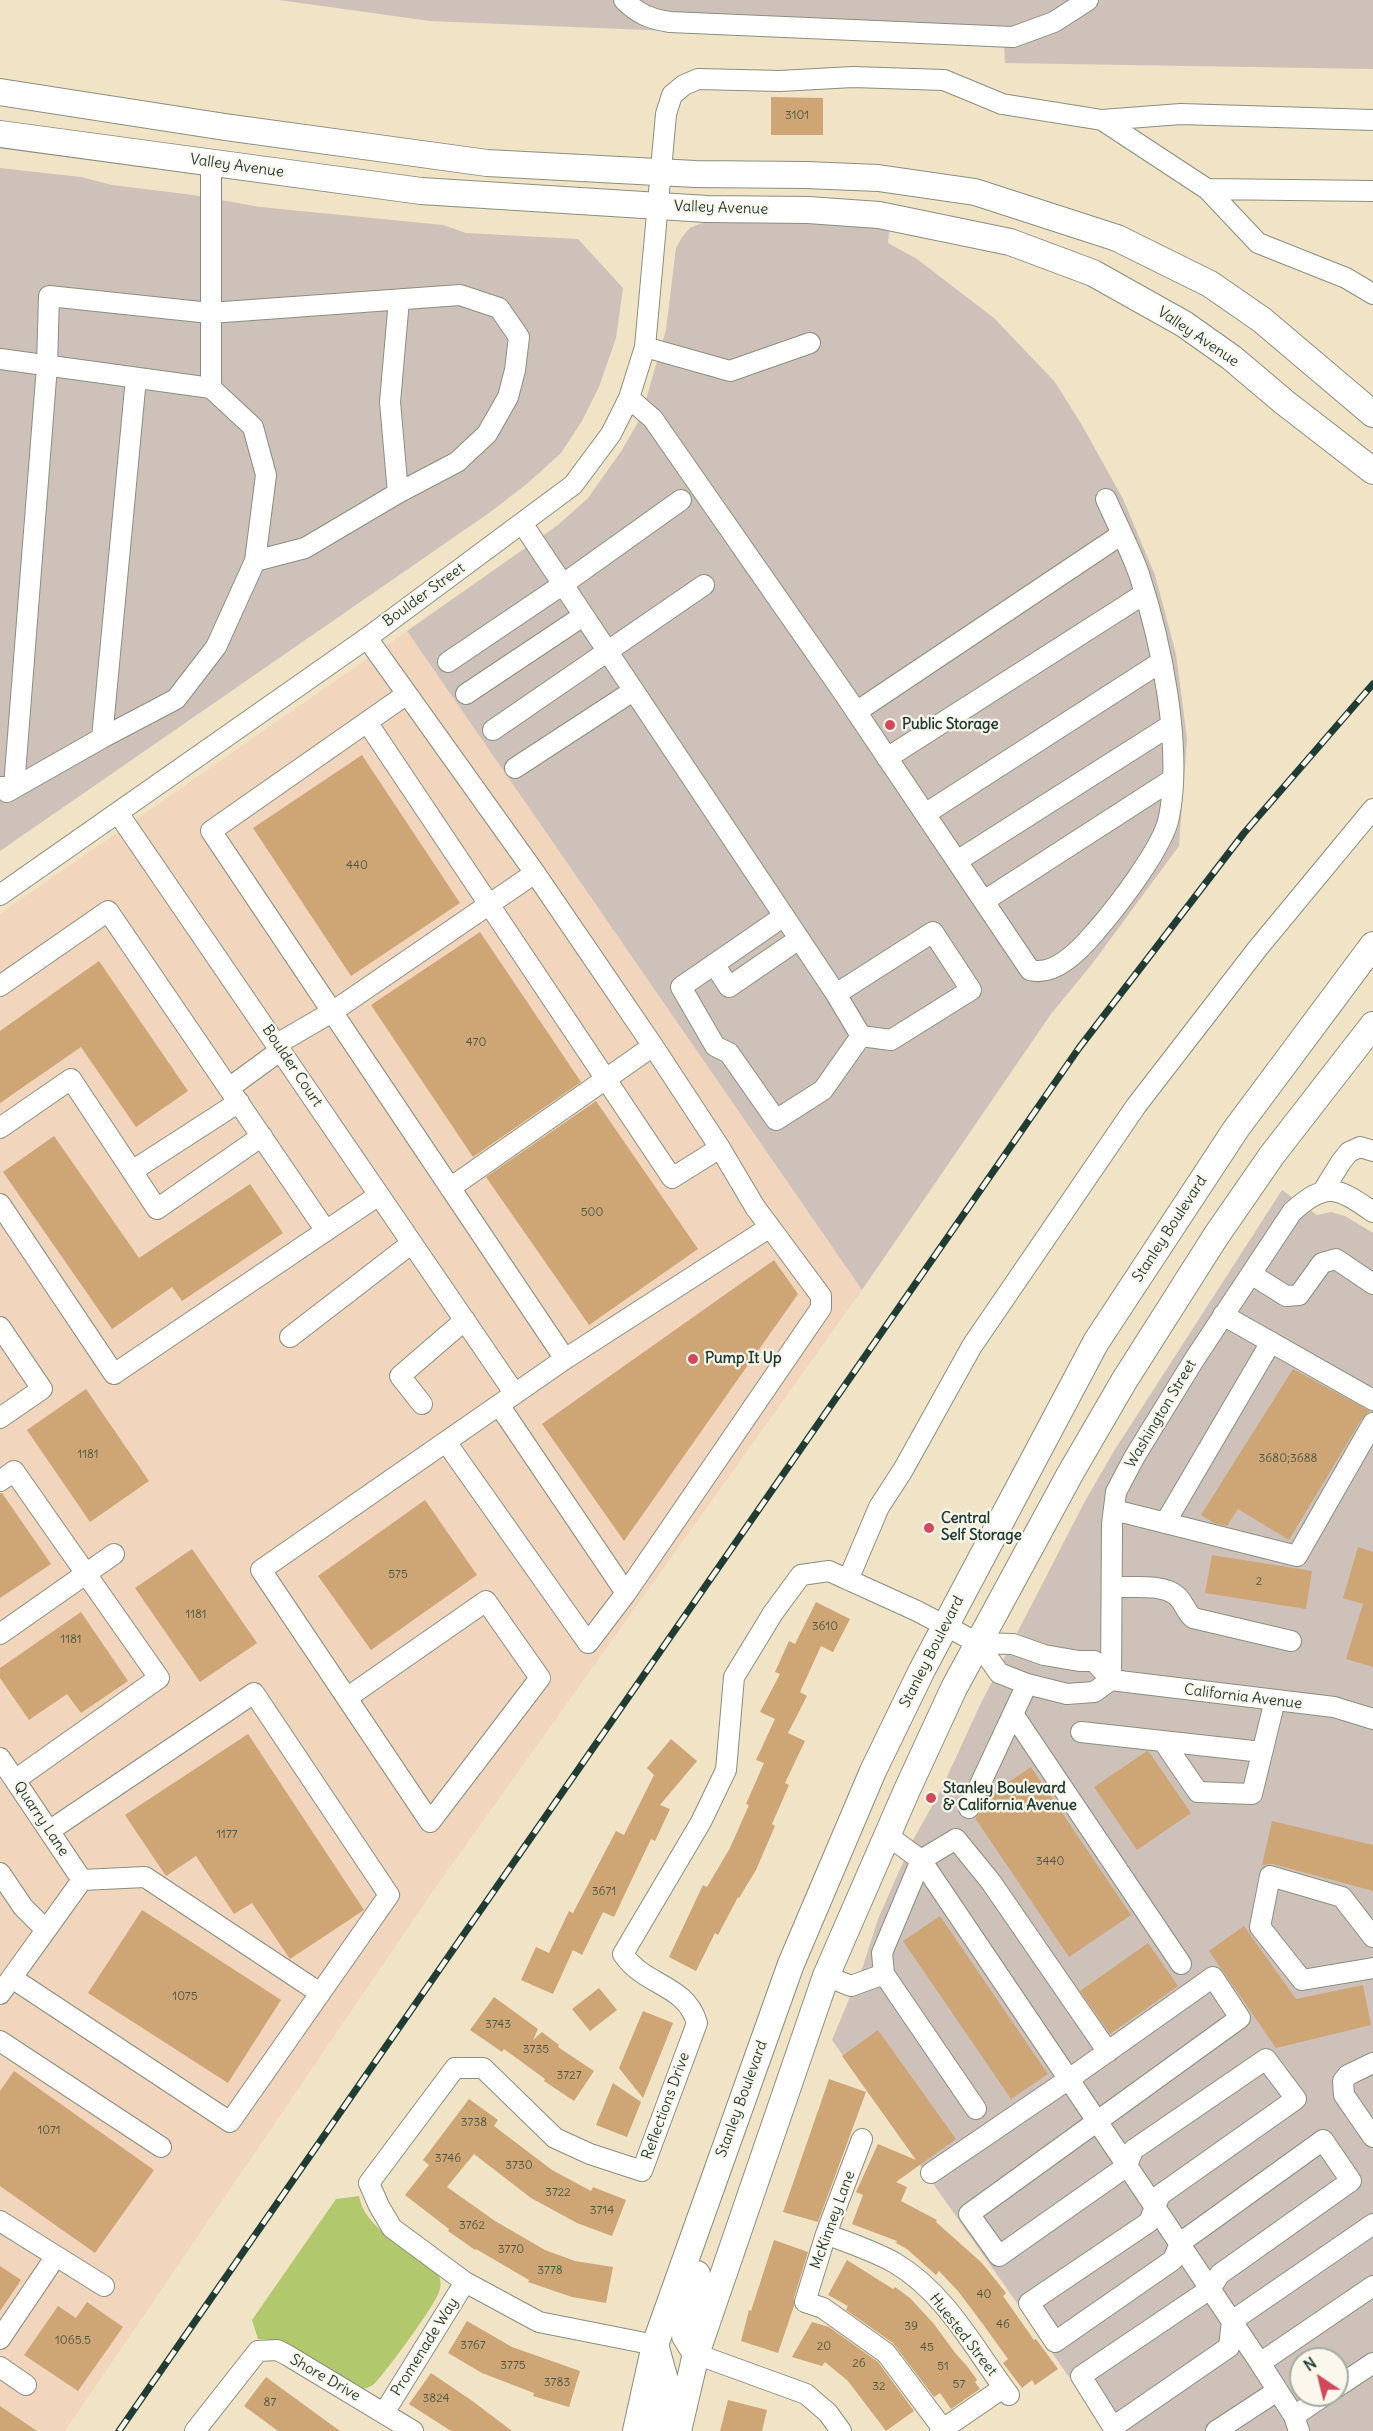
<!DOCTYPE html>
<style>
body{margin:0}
#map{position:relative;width:1373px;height:2431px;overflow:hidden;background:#f1e3c6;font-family:Delius,sans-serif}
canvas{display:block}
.north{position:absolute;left:1289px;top:2347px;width:60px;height:60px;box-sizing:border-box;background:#fbf7ec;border:2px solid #a3ada2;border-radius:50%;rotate:325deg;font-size:16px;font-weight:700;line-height:24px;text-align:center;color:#1f3d34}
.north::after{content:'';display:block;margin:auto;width:21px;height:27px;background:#d1495b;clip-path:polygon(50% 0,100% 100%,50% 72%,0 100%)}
</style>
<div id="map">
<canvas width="1373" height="2431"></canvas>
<div class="north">N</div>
</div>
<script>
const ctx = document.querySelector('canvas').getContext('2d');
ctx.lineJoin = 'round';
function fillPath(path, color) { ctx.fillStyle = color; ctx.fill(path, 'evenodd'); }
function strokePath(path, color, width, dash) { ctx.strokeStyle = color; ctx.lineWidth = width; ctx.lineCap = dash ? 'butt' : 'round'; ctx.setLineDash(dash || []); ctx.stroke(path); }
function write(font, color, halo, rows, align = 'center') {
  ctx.font = font + ' Delius,sans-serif'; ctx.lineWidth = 4.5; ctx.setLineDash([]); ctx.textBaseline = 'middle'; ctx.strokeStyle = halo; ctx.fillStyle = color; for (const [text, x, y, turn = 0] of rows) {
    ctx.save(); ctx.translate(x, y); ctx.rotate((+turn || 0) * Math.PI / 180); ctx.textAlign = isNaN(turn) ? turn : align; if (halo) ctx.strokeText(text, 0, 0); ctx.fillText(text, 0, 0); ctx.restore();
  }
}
fillPath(new Path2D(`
 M407 631 862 1290 433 1891 65 2431H0V914Z`), '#f1d5bd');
fillPath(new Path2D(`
 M279 0H1373V69L1005 63 1004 45 430 21Z
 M0 168 81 177 112 185 193 195 260 207 443 225 466 233 578 239 623 288 616 338 599 387 582 421 561 453 528 483 489 513 0 851Z
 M738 219 890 226 888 243 917 259 994 318 1055 382 1083 427 1123 499 1155 575 1176 654 1187 739 1179 846 1092 964 1051 1014 862 1290 407 631 558 525 588 498 622 450 641 417 666 330 676 248 682 237 690 228 709 220Z
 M1282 1190 1317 1215 1331 1212 1345 1216 1373 1233V2431H1107L832 2040 863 1966 878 1919 913 1840 941 1790 980 1705 1085 1501 1114 1451ZM1301 2359H1337V2395H1301Z`), '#cec1ba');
fillPath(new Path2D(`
 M359 2196C364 2228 408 2249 433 2266 439 2274 443 2282 439 2292 435 2305 387 2371 375 2383 369 2389 363 2389 354 2388 327 2370 291 2338 258 2339L252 2320 336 2199Z`), '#b1c86d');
fillPath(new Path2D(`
 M771 97 823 98V135H771Z
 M362 755 460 903 351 976 253 828Z
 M480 932 581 1082 473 1157 371 1005Z
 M99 961 188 1091 136 1127 81 1047 0 1103V1031Z
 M596 1101 698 1249 589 1325 486 1177Z
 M54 1136 139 1258 250 1184 283 1233 182 1301 172 1287 112 1329 3 1172Z
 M774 1260 798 1294 624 1541 542 1424Z
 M1293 1369 1370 1411 1363 1417 1289 1540 1238 1509 1227 1526 1214 1523 1201 1515Z
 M86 1389 149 1481 90 1522 27 1430Z
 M0 1493H2L51 1564 0 1598Z
 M425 1500 477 1575 371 1650 318 1576Z
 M1358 1547 1373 1552V1667L1346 1659 1363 1604 1343 1598Z
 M192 1549 257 1643 200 1682 135 1588Z
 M1212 1555 1312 1571 1306 1609 1205 1593Z
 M816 1602 850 1619 833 1652 821 1646 800 1692 807 1696 788 1733 805 1741 785 1783 789 1785 772 1824 775 1826 756 1870 739 1898 738 1897 718 1935 715 1933 696 1971 669 1957 703 1885 707 1887 730 1848 749 1805 746 1804 764 1763 756 1760 775 1719 760 1712 780 1674 775 1672 789 1641 795 1644Z
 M81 1612 128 1681 81 1713 67 1694 29 1720 0 1678V1668Z
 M248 1734 364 1910 290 1959 252 1903 234 1914 196 1856 166 1876 125 1815Z
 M671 1739 697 1761 660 1805 670 1809 655 1841 651 1839 614 1917 603 1912 582 1955 573 1950 553 1994 521 1980 536 1947 549 1953 569 1911 573 1913 616 1831 624 1835 654 1775 647 1768Z
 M1147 1751 1149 1752 1191 1813 1137 1850 1094 1787Z
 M1031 1767 1131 1915 1069 1957 975 1818 980 1813 988 1796Z
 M1272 1821 1373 1845V1891L1273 1864 1262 1865Z
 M142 1910 281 2000 228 2083 88 1993Z
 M940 1916 1048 2074 1011 2099 903 1941Z
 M1244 1926 1296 1999 1363 1985 1371 2025 1276 2048 1209 1951Z
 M1148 1943 1178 1986 1110 2034 1080 1991Z
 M599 1988 617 2010 590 2031 572 2009Z
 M494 1997 538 2029 533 2040 542 2032 559 2045 558 2047 594 2071 574 2101 544 2081 545 2079 504 2049 502 2052 470 2030Z
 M643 2011 673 2023 643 2098 619 2068Z
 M878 2030 956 2139 896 2182 907 2187 901 2201 937 2220 936 2222 982 2263 1006 2293 1003 2296 1034 2340 1036 2339 1058 2369 1035 2385 1032 2380 1022 2388 1003 2363 1008 2359 982 2323 958 2291 939 2271 936 2275 907 2249 896 2243 897 2241 852 2224 863 2195 856 2192 878 2144 916 2160 842 2056Z
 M14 2071 154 2170 95 2253 0 2186V2091Z
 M829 2079 866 2092 818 2222 783 2212Z
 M613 2083 641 2102 627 2137 596 2125Z
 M469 2099 498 2120 494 2126 552 2170 591 2191 593 2187 626 2200 612 2236 577 2223 531 2198 474 2154 447 2187 495 2221 545 2250 575 2261 613 2267 606 2303 572 2297 528 2282 529 2280 476 2249 475 2250 448 2231 449 2229 405 2195 429 2165 423 2160Z
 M774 2240 808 2252 794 2298V2306L778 2353 741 2341 749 2310 751 2311Z
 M847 2260 893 2289 895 2287 910 2298 934 2324 956 2354 967 2366 977 2380 975 2382 980 2389 951 2409 940 2393 934 2397 893 2343 846 2310 848 2306 828 2295Z
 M0 2266 21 2280 0 2311Z
 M87 2302 123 2327 78 2391 24 2355 58 2306 76 2318Z
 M467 2321 512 2347 580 2371 569 2407 533 2396 534 2393 482 2373 448 2353Z
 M812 2322 829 2327 878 2362 914 2411 886 2431 848 2381 825 2362 822 2366 792 2357Z
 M431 2373 471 2400 512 2431H451L409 2404Z
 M266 2377 292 2396 340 2431H278L244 2406Z
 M728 2400 767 2410 762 2431H720Z
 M0 2406 37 2431H0Z`), '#cea574');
const minor = new Path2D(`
 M624 0C638 14 650 19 670 22L1013 37 1054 22 1088 0
 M1102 120 1207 189 1373 191
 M1207 189 1258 243 1346 278 1373 294
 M645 347 730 371 810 343
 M0 359 211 388 253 427 266 475 255 561 216 647 176 699 102 738 7 792
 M211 388V163
 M629 398 653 419 845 695 1030 970C1055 977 1081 949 1096 931 1117 907 1164 846 1169 817 1183 747 1161 641 1139 574 1130 549 1117 524 1106 499
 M398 493 390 402 399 300
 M522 523 836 994 861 1036 891 1040 971 990 933 932 836 994
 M367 638 535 873 653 1046 720 1148 755 1207 821 1296V1308L626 1593 588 1643 446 1442
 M448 662 562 585 681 500
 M407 694 211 831 565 1359
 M466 694 583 616
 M856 712 1122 534
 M367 722 672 1178 720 1148
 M493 730 704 585
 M102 738 136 378
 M887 758 1144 594
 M515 768 633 691
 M0 787H14L47 366 49 296 210 313 460 295 499 308 519 337 515 370 508 397 487 434 457 462 398 493 305 548 255 561
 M118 813 515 1394
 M925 814 1161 662
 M957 861 1171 725
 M0 895 367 638 573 485 611 434 629 398 645 347 666 114 672 95 684 85 698 79 780 81 853 77 944 80 1002 104 1102 120 1181 114 1373 120
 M984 901 1173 779
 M784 916 681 987 715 1046 729 1053 776 1120 823 1090 861 1036
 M714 964 729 987 799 939
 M0 986 108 911 326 1231
 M277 1044 332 1012 535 873
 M229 1088 281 1050
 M0 1128 71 1079 157 1209 262 1136
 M132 1171 239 1102
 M450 1188 653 1046
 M1323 1191 1341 1162 1349 1152 1360 1147 1373 1151
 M0 1204 114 1374 379 1195
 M1251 1274 1286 1296 1299 1295 1322 1263 1336 1259 1373 1284
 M1223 1315 1373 1400
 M0 1327 42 1389 0 1418
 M290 1337 412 1243
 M422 1404 400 1376 465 1320
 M499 1405 626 1593
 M0 1481 14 1471 159 1678 15 1780
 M1114 1510 1297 1556 1373 1423
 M1165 1523 1271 1342
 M848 1580 879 1507 903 1470 972 1346 1136 1106 1258 948 1373 809
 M1112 1587C1130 1588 1162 1583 1177 1596 1183 1601 1186 1612 1193 1618L1291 1641
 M0 1634 114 1554
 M978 1643 1013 1644 1044 1655 1079 1661H1094L1111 1680 1334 1707 1373 1719
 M1111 1680 1112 1524 1116 1492 1135 1456 1194 1360 1292 1212C1327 1180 1338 1188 1373 1212
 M348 1697 486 1601 540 1678 430 1822 261 1570 565 1359 770 1227
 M1013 1714 1181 1964
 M1081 1732 1262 1752
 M1163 1741 1198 1792 1252 1794 1275 1700
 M0 1758 82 1880
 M969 1808 1027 1684
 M887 1835 921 1860 1260 2363 1294 2416 1299 2431
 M0 1873 23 1907 46 1930
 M82 1880 145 1877 320 1993
 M1373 1937 1342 1897 1270 1876 1260 1927 1302 1980 1373 1968
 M826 1976 851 1986 884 1974
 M12 1978 230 2122 389 1895 254 1693 49 1831
 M0 1994 82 1880
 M0 2041 161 2147
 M1373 2063 1348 2075 1343 2081 1344 2095 1373 2137
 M976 2109 884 1974 882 1953 921 1860 956 1839 991 1882 1108 2052
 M862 2139 826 2234 805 2302 823 2308 886 2353 943 2429
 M931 2173 1069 2079 1213 1977 1240 2018 969 2214 999 2256 1127 2166 1133 2150 1266 2059 1296 2099 1160 2195 1149 2222 1029 2303 1055 2342 1173 2260 1180 2243 1323 2140 1351 2181 1220 2274 1210 2289 1081 2376 1113 2427 1229 2347 1232 2321 1373 2224
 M0 2221 104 2286
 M826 2234C849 2243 874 2251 895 2263 946 2293 975 2350 1009 2395
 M0 2339 56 2256
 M655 2345 539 2322 465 2282 392 2228 379 2206 369 2183 455 2068H483L555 2138 590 2154 642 2171 697 2023C686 1984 644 1986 623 1954L701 1822 726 1770 734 1677 773 1613 801 1575 829 1571 917 1611 978 1643 999 1673 1027 1684 1067 1694 1094 1692 1111 1680
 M696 2354 806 2394 828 2413 841 2431
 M1260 2363 1373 2286
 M0 2367 26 2385
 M1337 2387 1373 2363
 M384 2413 465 2282
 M1294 2416 1325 2395
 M195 2431 258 2351 277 2350 287 2355 413 2431
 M940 2431 1003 2388
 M1216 2431 1277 2391`);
const major = new Path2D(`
 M0 92 225 127 487 163 695 174 806 175 878 178 975 192 1117 238 1210 284 1262 320 1373 414
 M0 134 421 191 707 209 808 210 879 215 1010 242 1093 273 1184 324 1232 358 1284 402 1373 471
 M656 2348 666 2384 658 2431
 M696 2354 685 2336V2320L697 2274
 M636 2431 655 2345 791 1964 873 1771 922 1670 1096 1342 1236 1129 1373 945
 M678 2431 696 2354 826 1976 907 1790 954 1688 1070 1474 1124 1381 1216 1236 1272 1155 1373 1025`);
strokePath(minor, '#88907d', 22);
strokePath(major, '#88907d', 28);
strokePath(minor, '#fff', 20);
strokePath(major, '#fff', 26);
const rail = new Path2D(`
 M119 2431 1079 1048 1244 833 1373 684`);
strokePath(rail, '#1f3d34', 7);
strokePath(rail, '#fbf7ec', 4.5, [14]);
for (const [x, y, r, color] of [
 [890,725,6,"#d1495b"],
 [693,1359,6,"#d1495b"],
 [929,1528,6,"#d1495b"],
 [931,1798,6,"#d1495b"]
]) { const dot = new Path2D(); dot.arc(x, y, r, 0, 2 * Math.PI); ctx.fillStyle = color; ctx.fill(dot); strokePath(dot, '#fbf7ec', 2); }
write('12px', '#4b5744', null, [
 ["3101",797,116],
 ["440",357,866],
 ["470",476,1043],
 ["500",592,1213],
 ["1181",88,1455],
 ["3680;3688",1288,1459],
 ["575",398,1575],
 ["2",1259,1582],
 ["1181",196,1615],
 ["3610",825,1627],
 ["1181",71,1640],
 ["1177",227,1835],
 ["3440",1050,1862],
 ["3671",604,1892],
 ["1075",185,1997],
 ["3743",498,2025],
 ["3735",536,2050],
 ["3727",569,2076],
 ["3738",474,2123],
 ["1071",49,2131],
 ["3746",448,2159],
 ["3730",519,2166],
 ["3722",558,2193],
 ["3714",602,2211],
 ["3762",472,2226],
 ["3770",511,2250],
 ["3778",550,2271],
 ["40",984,2295],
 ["46",1003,2325],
 ["39",911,2327],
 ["1065.5",73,2341],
 ["3767",473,2346],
 ["20",824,2347],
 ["45",927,2348],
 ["26",859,2364],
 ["3775",513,2366],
 ["51",943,2367],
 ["3783",557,2383],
 ["57",959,2385],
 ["32",879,2387],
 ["3824",436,2399],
 ["87",270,2403]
]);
write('15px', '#1f3d34', '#fbf7ec', [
 ["Valley Avenue",237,166,8],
 ["Valley Avenue",721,208,2],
 ["Valley Avenue",1198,337,34],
 ["Boulder Street",424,595,-36],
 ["Boulder Court",292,1066,56],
 ["Stanley Boulevard",1170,1229,-57],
 ["Washington Street",1161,1414,-59],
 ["Stanley Boulevard",932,1652,-63],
 ["California Avenue",1243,1697,7],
 ["Quarry Lane",41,1819,56],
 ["Stanley Boulevard",742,2099,-70],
 ["Reflections Drive",666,2106,-70],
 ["McKinney Lane",833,2220,-70],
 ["Huested Street",963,2335,52],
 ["Promenade Way",425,2347,-58],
 ["Shore Drive",325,2378,30]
]);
write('bold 15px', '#1f3d34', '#fbf7ec', [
 ["Public Storage",902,725],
 ["Pump It Up",705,1359],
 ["Central",941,1519],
 ["Self Storage",941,1536],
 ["Stanley Boulevard",943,1789],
 ["& California Avenue",943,1806]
], 'left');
</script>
